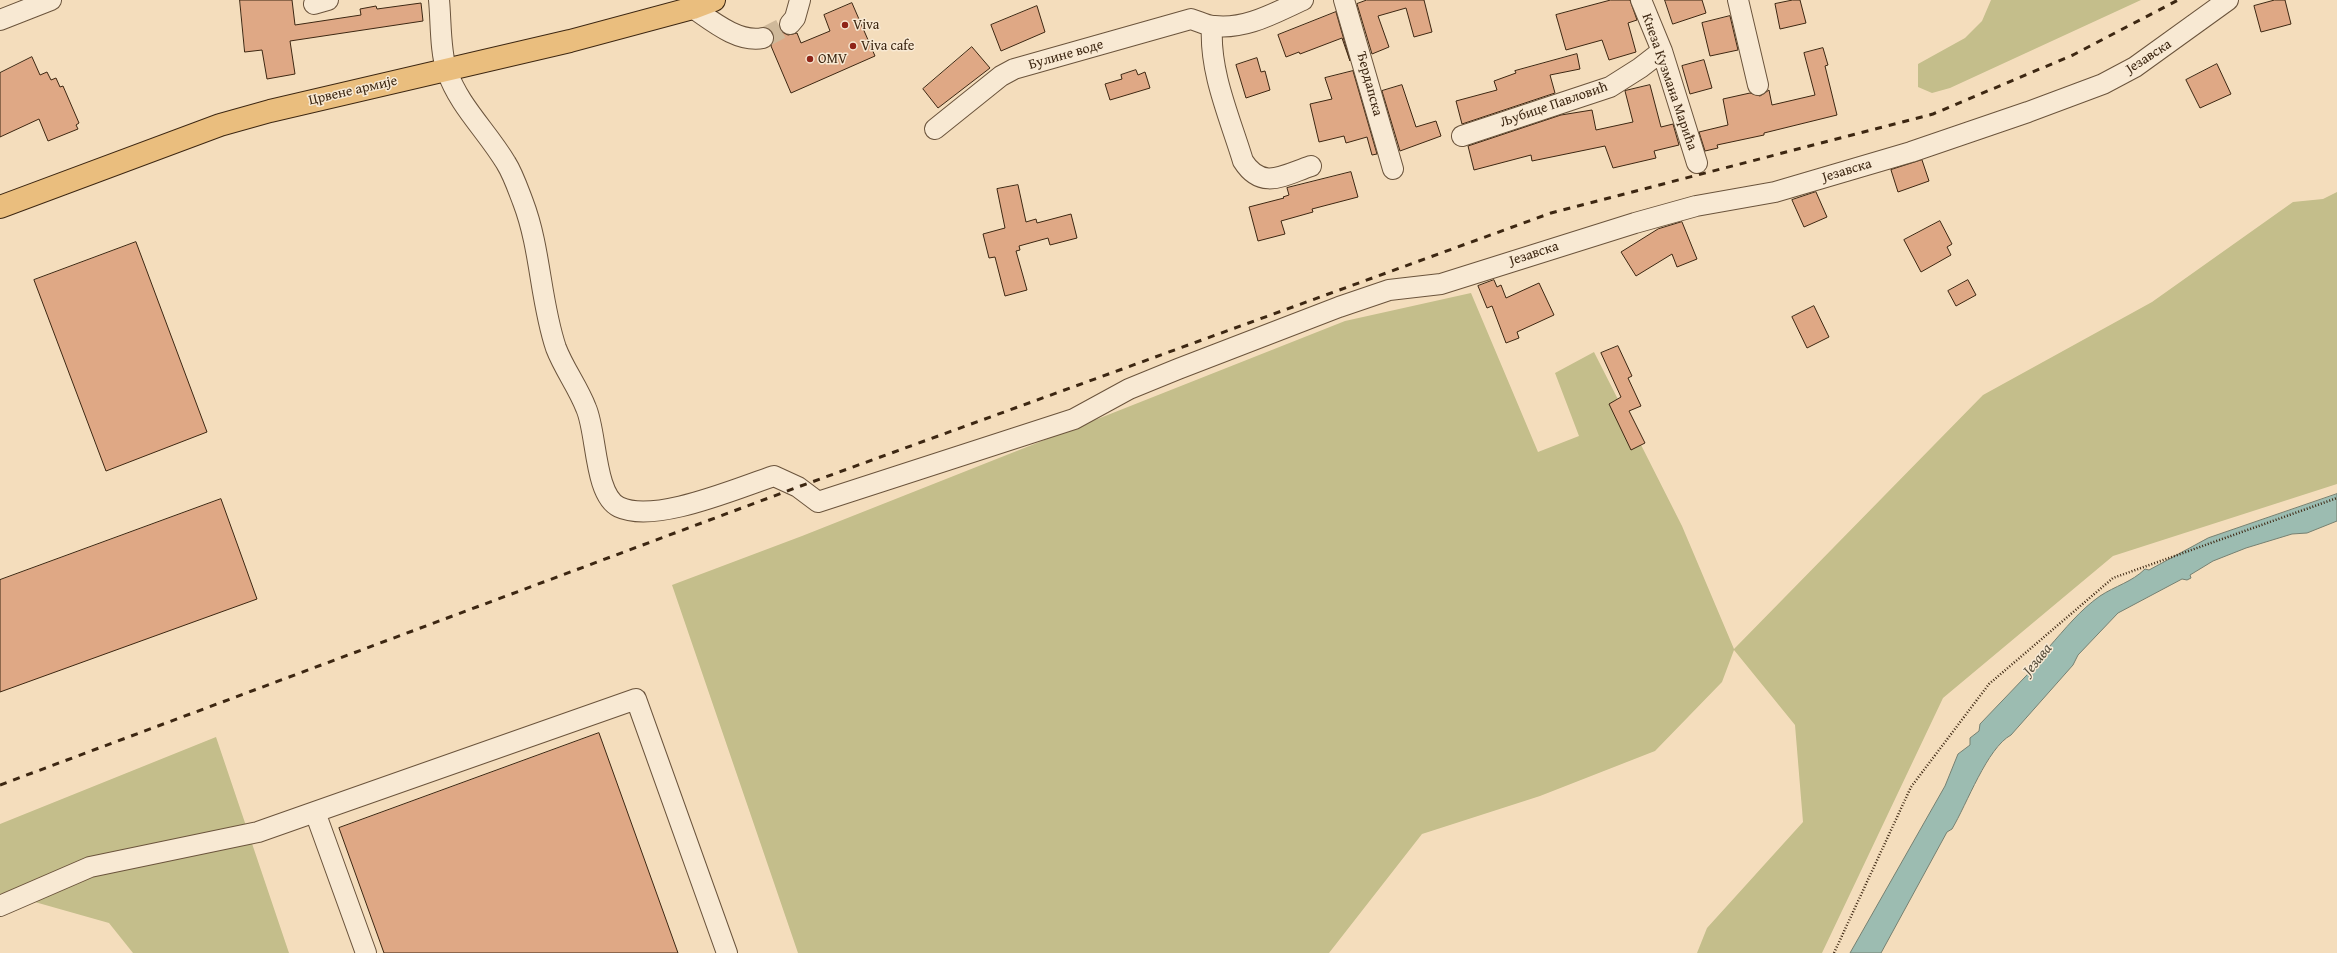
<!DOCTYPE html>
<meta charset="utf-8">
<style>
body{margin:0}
canvas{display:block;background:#f4ddbc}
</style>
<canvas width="2337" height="953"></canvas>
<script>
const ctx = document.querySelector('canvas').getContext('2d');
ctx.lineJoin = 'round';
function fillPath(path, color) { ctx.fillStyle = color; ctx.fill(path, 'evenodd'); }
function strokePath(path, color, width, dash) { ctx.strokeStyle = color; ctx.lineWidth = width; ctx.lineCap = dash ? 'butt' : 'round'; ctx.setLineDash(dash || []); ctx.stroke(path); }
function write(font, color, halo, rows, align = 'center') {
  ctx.font = font + ' "Gentium Book Plus",serif'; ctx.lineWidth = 3; ctx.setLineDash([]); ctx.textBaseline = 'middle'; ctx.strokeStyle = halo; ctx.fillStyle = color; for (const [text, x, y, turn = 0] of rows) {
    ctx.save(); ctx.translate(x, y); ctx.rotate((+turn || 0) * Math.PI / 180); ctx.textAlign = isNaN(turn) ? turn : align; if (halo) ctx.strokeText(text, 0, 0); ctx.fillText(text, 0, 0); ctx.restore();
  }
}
fillPath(new Path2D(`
 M1991 0H2141L1950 88 1932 93 1918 87V64L1965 38 1982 21Z
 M2337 192V484L2113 556 1943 698 1822 953H1697L1707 928 1803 822 1795 725 1734 650 1722 682 1655 751 1540 796 1422 834 1329 953H798L672 585 802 536 1345 321 1471 293 1538 452 1579 436 1555 373 1594 352 1682 526 1734 649 1983 395 2152 302 2293 202 2323 199Z
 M216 737 289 953H133L109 923 3 893 0 894V824Z`), '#c4be8b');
const water = new Path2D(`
 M2337 494V521L2307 533 2292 534 2246 548 2213 561 2190 575 2191 578 2187 580 2182 579 2118 613 2078 655 2073 665 2011 735C1987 748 1967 804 1952 829L1947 832 1881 953H1850L1945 786 1958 754 1970 745V738L1979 731 1980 724 2047 654 2049 647C2065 629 2080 610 2100 596 2115 586 2132 582 2145 569L2149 570 2208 538Z`);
fillPath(water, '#9cbcb1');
strokePath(water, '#768071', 1);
const building = new Path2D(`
 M240 0H292L295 25 361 15 360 9 376 6 377 9 421 3 423 21 290 41 295 74 267 79 262 50 245 52Z
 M1367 0H1424L1432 32 1414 37 1406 8 1378 16 1389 47 1372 54 1357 4Z
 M1611 0H1630L1637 20 1628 23 1636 52 1609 60 1602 40 1566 50 1556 15Z
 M1665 0H1702L1706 13 1673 24Z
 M1793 0H1800L1806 23 1780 29 1775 4Z
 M2275 0H2285L2291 24 2261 32 2254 6Z
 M852 3 875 56 791 93 771 46 774 36 782 32 788 35 797 33 801 43 830 31 824 15Z
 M1037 6 1045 32 1001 51 991 25Z
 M1336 12 1350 61 1342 38 1300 54 1299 52 1286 57 1278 35Z
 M1730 16 1738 50 1710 56 1702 23Z
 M972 47 990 68 938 108 923 89Z
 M1823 48 1828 65 1825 66 1837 115 1764 133V135L1717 145 1718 148 1705 151 1699 132 1728 125 1723 99 1750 93 1760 96 1769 90 1772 105 1815 95 1804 53Z
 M1577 54 1580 69 1550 75 1555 93 1462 124 1456 101 1497 90 1494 81 1516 73 1515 71Z
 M32 57 40 75 47 72 51 80 56 78 60 87 63 86 79 123 76 125 78 129 48 141 39 119 0 137V73Z
 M1257 58 1261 72 1265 71 1270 90 1246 98 1236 65Z
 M1704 60 1712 88 1690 94 1682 66Z
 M2217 64 2231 94 2200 108 2186 80Z
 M1136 70 1138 75 1145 72 1150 88 1110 100 1105 84 1122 79 1121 75Z
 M1353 71 1377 154 1372 155 1367 137 1346 143 1344 136 1319 142 1310 104 1332 99 1325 78Z
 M1402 85 1416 127 1436 121 1441 136 1400 151 1382 91Z
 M1650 85 1661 127 1673 124 1679 145 1654 151 1656 158 1613 168 1605 146 1532 161 1531 155 1474 170 1468 146 1561 115 1592 110 1596 130 1633 122 1625 91Z
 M1922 160 1929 181 1898 192 1891 170Z
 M1351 172 1358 197 1312 209 1313 212 1281 221 1285 234 1258 241 1249 207 1284 198 1283 197 1289 195 1287 188Z
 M1018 185 1026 222 1036 219 1037 223 1071 214 1077 238 1050 245 1048 238 1019 246 1020 250 1016 251 1027 290 1005 296 995 257 989 258 983 234 1005 228 997 189Z
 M1816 192 1827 217 1804 227 1792 200Z
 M1940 221 1952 244 1947 247 1951 255 1921 272 1904 240Z
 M1682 222 1697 259 1677 267 1672 254 1636 276 1621 252 1658 229Z
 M136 242 207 432 106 471 34 280Z
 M1494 280 1497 287 1501 285 1506 298 1539 283 1554 315 1517 332 1519 338 1506 343 1492 306 1487 308 1478 286Z
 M1968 280 1976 295 1956 306 1948 291Z
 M1814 306 1829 337 1807 348 1792 317Z
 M1618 346 1632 376 1628 378 1641 406 1629 411 1645 443 1631 450 1609 404 1621 397 1601 353Z
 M221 499 257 599 0 692V580Z
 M599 733 678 953H384L339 828Z`);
fillPath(building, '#dfa885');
strokePath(building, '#3d2712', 1);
strokePath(new Path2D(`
 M763 38 790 24`), '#cfb99a', 20, [20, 10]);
const minor = new Path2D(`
 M439 0C441 19 440 53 447 71 459 106 487 131 506 163 513 174 518 189 523 202 541 249 540 301 556 348 564 369 578 387 586 408 597 432 594 495 619 507 655 524 737 488 774 476L798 487 818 502 1074 419 1129 389 1178 369 1339 307 1389 290 1441 284 1635 223 1696 206 1775 192 1911 152 2028 112 2103 84 2135 67 2228 0
 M1344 0 1393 169
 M1641 0 1662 51 1697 163
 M1738 0 1758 85
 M314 4 328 0
 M693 8C712 21 738 43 763 38
 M0 20 51 0
 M790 24 795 18 800 0
 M1212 26C1209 72 1230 118 1243 161 1262 191 1284 175 1311 166
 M935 129 1001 76 1014 69 1191 19C1198 21 1207 26 1214 26 1246 30 1276 12 1303 0
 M1462 136 1610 87 1640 68 1662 51
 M315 812 366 953
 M0 906 90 867 258 832 636 699 727 953`);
const major = new Path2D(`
 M0 207 220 125 270 111 570 41 693 8 714 0`);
strokePath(minor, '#6b543c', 22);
strokePath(major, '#3d2712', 24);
strokePath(new Path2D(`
 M1834 953 1911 787 1989 684 2113 578 2337 498`), '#3d2712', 2.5, [1, 2]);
strokePath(minor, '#f8e9d3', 20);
strokePath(major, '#eabe7e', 22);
strokePath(new Path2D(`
 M0 785 798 487 1551 213 1933 114 2073 55 2178 0`), '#3d2712', 3, [7, 7]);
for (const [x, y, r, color] of [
 [845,25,4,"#8f2418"],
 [853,46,4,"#8f2418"],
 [810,59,4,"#8f2418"]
]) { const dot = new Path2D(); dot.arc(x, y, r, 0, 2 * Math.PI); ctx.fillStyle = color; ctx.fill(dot); strokePath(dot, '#f8e9d3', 1.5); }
write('14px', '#3d2712', '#f8e9d3', [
 ["Viva",853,25],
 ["Viva cafe",861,46],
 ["OMV",818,59]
], 'left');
write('14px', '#3d2712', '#f8e9d3', [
 ["Булине воде",1066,55,-16],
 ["Језавска",2149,57,-33],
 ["Кнеза Кузмана Марића",1669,82,71],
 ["Ђердапска",1369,84,75],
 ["Црвене армије",353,91,-13],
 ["Љубице Павловић",1554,105,-19],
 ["Језавска",1847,171,-17],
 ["Језавска",1534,254,-18]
]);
write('italic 15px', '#554c3a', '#f8e9d3', [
 ["Језава",2038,660,-51]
]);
</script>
